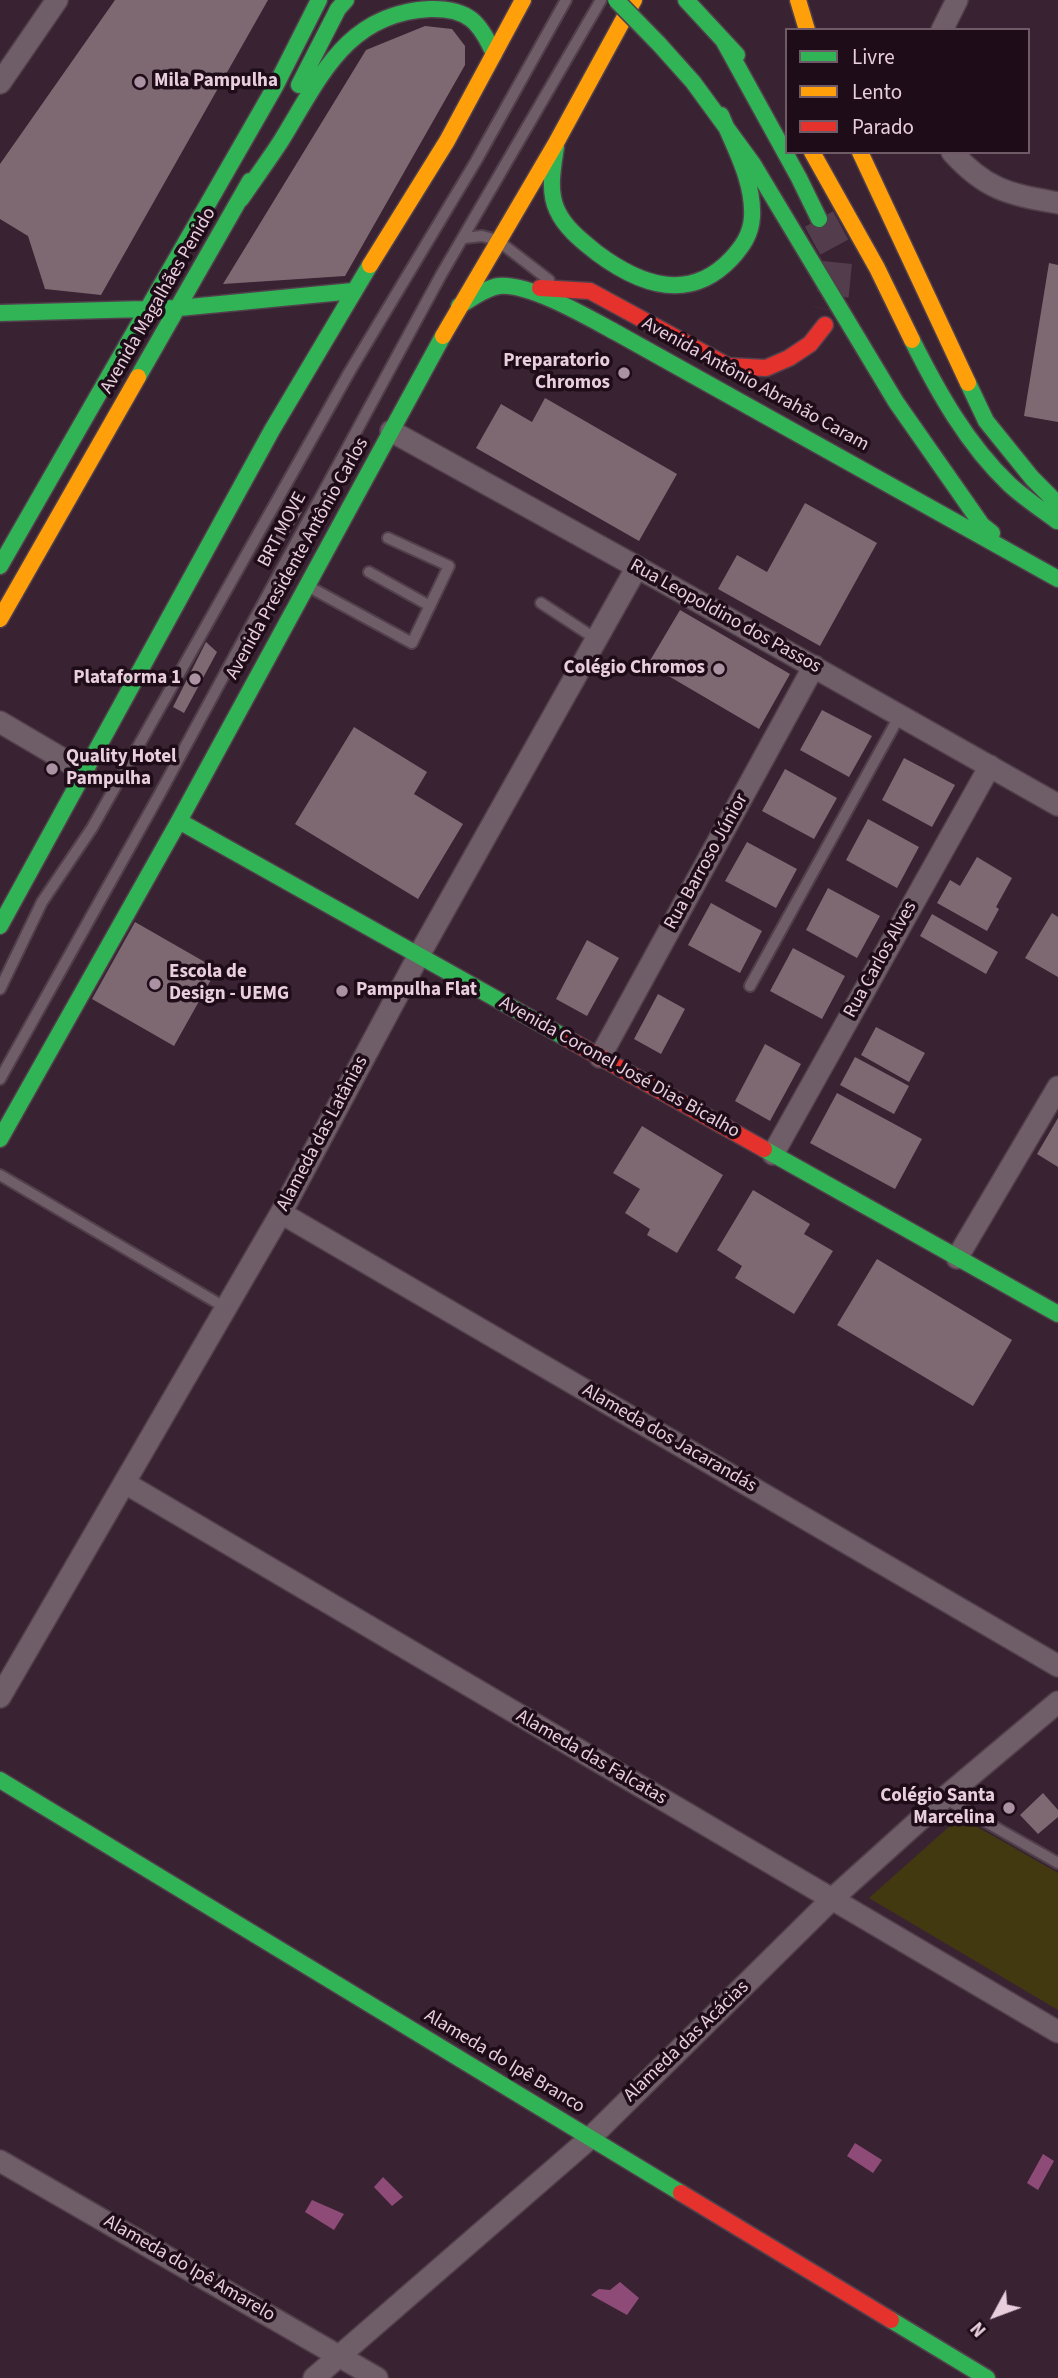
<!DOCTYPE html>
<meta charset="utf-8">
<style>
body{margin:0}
#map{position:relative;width:1058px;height:2378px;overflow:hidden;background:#392332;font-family:"Source Sans 3",sans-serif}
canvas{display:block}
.legend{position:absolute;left:785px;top:28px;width:245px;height:126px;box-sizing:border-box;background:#1e0c18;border:2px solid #6f5a67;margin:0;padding:9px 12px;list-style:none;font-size:21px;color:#e9cede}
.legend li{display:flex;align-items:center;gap:14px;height:35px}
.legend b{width:35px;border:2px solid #6f5a67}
.north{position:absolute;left:960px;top:2280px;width:70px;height:70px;-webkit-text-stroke:5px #1e0c18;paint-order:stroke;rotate:229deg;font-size:19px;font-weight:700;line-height:28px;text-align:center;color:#e9cede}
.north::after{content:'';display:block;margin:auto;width:24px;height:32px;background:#e9cede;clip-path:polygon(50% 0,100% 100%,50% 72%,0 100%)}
</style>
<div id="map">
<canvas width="1058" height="2378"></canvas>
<ul class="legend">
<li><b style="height:9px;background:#30b455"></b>Livre</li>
<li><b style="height:9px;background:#ff9f0a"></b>Lento</li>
<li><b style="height:9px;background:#e5322d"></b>Parado</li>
</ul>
<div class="north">N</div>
</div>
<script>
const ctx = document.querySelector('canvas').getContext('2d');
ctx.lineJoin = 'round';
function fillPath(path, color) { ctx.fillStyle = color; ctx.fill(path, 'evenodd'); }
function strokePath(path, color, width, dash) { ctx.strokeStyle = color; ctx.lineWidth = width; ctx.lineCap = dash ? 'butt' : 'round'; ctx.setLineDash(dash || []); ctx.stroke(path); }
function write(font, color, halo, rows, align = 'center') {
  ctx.font = font + ' "Source Sans 3",sans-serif'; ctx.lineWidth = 7; ctx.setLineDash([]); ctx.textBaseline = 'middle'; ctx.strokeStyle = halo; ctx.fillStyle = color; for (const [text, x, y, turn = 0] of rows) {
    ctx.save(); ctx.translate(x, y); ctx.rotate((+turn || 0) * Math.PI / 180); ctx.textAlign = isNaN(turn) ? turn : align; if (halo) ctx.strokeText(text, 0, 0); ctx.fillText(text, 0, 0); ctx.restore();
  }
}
fillPath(new Path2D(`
 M960 1817 1058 1873V2010L869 1898Z`), '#423911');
fillPath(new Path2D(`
 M855 2143 882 2160 873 2173 847 2156Z
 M1043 2154 1054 2161 1038 2190 1027 2183Z
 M383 2177 403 2197 392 2206 374 2187Z
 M312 2200 344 2214 334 2230 305 2212Z
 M620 2282 639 2298 627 2315 591 2295 599 2289 610 2290Z`), '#8f4b78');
fillPath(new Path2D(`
 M115 0H268L101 295 45 289 28 236 0 219V164Z
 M425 26 452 29 465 46V65L345 276 223 284 366 50Z
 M1049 263 1058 265V422L1024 416Z
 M545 398 677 474 639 541 476 448 501 404 532 422Z
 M290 503 302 512 268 567 254 561Z
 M805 503 877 543 820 646 718 589 737 555 767 572Z
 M680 610 790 674 759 729 648 664Z
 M206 642 217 652 184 713 173 707Z
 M822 710 872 736 849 777 800 750Z
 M354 727 427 772 414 794 463 824 418 899 295 824Z
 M904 758 955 785 932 827 882 800Z
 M785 769 837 798 814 839 762 811Z
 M868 819 919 847 897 888 846 860Z
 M747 842 797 869 776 908 725 881Z
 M977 857 1012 878 996 907 999 909 987 931 937 903 950 880 960 886Z
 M828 888 880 916 857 958 806 930Z
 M711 903 762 931 740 973 688 945Z
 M1052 913 1058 917V977L1025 958Z
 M932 914 998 952 986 974 920 936Z
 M135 922 217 969 174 1046 92 999Z
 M587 940 619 958 587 1016 556 999Z
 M793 948 845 976 822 1019 770 991Z
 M658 994 685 1009 661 1054 634 1039Z
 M876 1027 925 1053 909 1082 861 1055Z
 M765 1044 801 1064 770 1121 735 1101Z
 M855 1057 909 1086 894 1114 840 1085Z
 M837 1093 922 1139 895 1189 810 1143Z
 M1058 1118V1167L1037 1154Z
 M642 1126 723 1175 677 1253 647 1235 650 1229 625 1213 640 1189 613 1173Z
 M753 1190 810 1224 804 1234 833 1251 794 1314 735 1278 742 1266 717 1250Z
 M877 1259 1012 1340 973 1406 837 1325Z
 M1043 1793 1058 1810V1817L1038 1834 1020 1815Z`), '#7e6973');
strokePath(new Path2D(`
 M819 219 837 252 833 293 829 310`), '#533d4c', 32, [32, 16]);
const lane = new Path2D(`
 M464 238 482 236 497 240 549 280
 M369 572 430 606
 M313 589 412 643 449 566 388 538
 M541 603 596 639
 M750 986 900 715
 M0 989 42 902 92 828 350 371 476 161 566 0
 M0 1079 158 797 441 275 601 0
 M0 1175 226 1308
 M944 1798 1058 1863`);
const street = new Path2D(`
 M942 30 957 0
 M0 83 57 0
 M952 152C987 191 1010 194 1058 203
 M391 431 637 567 1058 805
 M0 722 85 772
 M600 1057 814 666
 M773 1154 990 766
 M281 1213 1058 1666
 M957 1258 1058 1087
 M125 1483 1058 2032
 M0 1697 281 1213 419 955 637 567
 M0 2161 377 2378
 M314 2378 589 2139 832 1899 944 1798 1058 1702`);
const fast = new Path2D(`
 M686 0 737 55
 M723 40 799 178 819 219
 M659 44 693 82 753 164 896 402 982 525 992 533
 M299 85 338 9 346 0
 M556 147C553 167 548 191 557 210 565 228 582 241 597 253 640 285 689 303 731 259 743 246 751 234 752 217 754 181 734 147 721 115
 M241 199C254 180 268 161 281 141 320 78 346 13 430 9 468 8 480 22 494 54
 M459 306C471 299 485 288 499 286 530 283 589 318 617 333L1058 579
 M0 313 179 308 353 291
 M912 340C938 392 967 444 1009 484 1024 498 1041 509 1057 521
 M138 377 250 181
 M968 383 986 421 1032 478 1058 504
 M0 566 276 85 319 0
 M179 821 566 1038
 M0 926 272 430 370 265
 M0 1139 179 821 443 336
 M764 1149 1058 1314
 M0 1780 681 2193
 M891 2320 987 2378`);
const slow = new Path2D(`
 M798 0 807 30
 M812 152 877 268 912 340
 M860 152 968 383
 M370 265 447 141 523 0
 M443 336 556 143 634 0
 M0 619 138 377`);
const jam = new Path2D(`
 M540 288 590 291 728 366 766 368 789 358 810 344 825 325
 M566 1038 764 1149
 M681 2193 891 2320`);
strokePath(lane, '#523f4c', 14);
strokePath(street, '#523f4c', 24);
strokePath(fast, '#523f4c', 19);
strokePath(slow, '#523f4c', 19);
strokePath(jam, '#523f4c', 19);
strokePath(lane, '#6f5e68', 10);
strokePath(street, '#6f5e68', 21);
strokePath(fast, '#30b455', 16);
strokePath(slow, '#ff9f0a', 16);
strokePath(jam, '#e5322d', 16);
const fastBridge = new Path2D(`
 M616 0 659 44`);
strokePath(fastBridge, '#523f4c', 19, []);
strokePath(fastBridge, '#30b455', 16);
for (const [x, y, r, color] of [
 [140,82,7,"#ab92a2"],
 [624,373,7,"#ab92a2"],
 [719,669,7,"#ab92a2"],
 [195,679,7,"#ab92a2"],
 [52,769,7,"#ab92a2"],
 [155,984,7,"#ab92a2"],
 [342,991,7,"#ab92a2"],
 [1009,1808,7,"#ab92a2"]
]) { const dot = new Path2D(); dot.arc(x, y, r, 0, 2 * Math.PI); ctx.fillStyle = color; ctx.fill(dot); strokePath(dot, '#1e0c18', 2.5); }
write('bold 19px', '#e9cede', '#1e0c18', [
 ["Mila Pampulha",154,82],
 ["Preparatorio",610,362,"right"],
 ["Chromos",610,384,"right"],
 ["Colégio Chromos",705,669,"right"],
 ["Plataforma 1",181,679,"right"],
 ["Quality Hotel",66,758],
 ["Pampulha",66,780],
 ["Escola de",169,973],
 ["Design - UEMG",169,995],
 ["Pampulha Flat",356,991],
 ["Colégio Santa",995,1797,"right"],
 ["Marcelina",995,1819,"right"]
], 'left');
write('19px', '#e9cede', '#1e0c18', [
 ["Avenida Magalhães Penido",159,301,-60],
 ["Avenida Antônio Abrahão Caram",755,385,29],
 ["BRT MOVE",283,530,-62],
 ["Avenida Presidente Antônio Carlos",298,559,-61],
 ["Rua Leopoldino dos Passos",725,617,29],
 ["Rua Barroso Júnior",707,862,-61],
 ["Rua Carlos Alves",881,960,-61],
 ["Avenida Coronel José Dias Bicalho",619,1068,29],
 ["Alameda das Latânias",323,1134,-62],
 ["Alameda dos Jacarandás",669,1439,30],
 ["Alameda das Falcatas",591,1758,30],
 ["Alameda das Acácias",687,2042,-44],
 ["Alameda do Ipê Branco",504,2062,31],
 ["Alameda do Ipê Amarelo",189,2269,30]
]);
</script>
